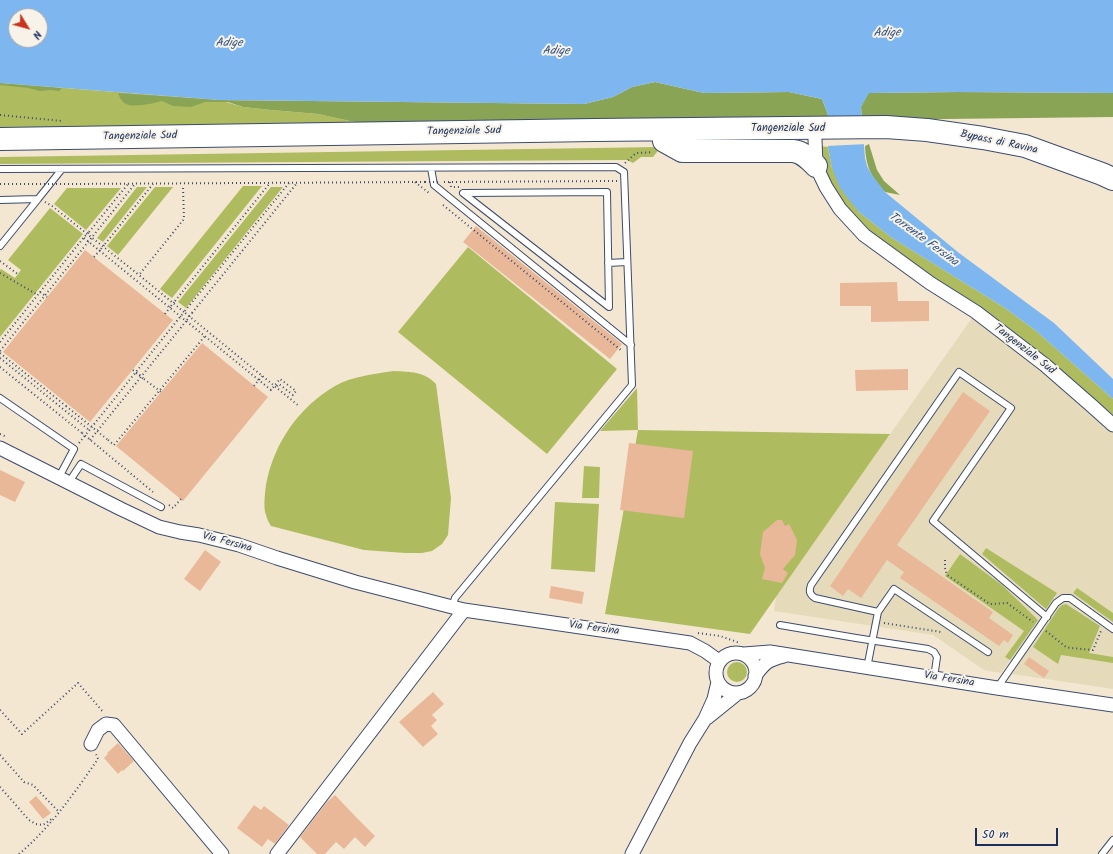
<!DOCTYPE html>
<style>
body{margin:0}
#map{position:relative;width:1113px;height:854px;overflow:hidden;background:#f4e7d1;font-family:Kalam,sans-serif}
canvas{display:block}
.north{position:absolute;left:8px;top:8px;width:40px;height:40px;box-sizing:border-box;background:#f7f3e8;border:1px solid #9fa5b1;border-radius:50%;rotate:127deg;font-size:11px;font-weight:700;line-height:16px;text-align:center;color:#1b2f5e}
.north::after{content:'';display:block;margin:auto;width:14px;height:18px;background:#c8321e;clip-path:polygon(50% 0,100% 100%,50% 72%,0 100%)}
.scale{position:absolute;left:975px;top:828px;width:83px;height:18px;box-sizing:border-box;border:2px solid #1b2f5e;border-top:0;padding-left:5px;font-size:12px;line-height:14px;white-space:nowrap;color:#1b2f5e;-webkit-text-stroke:3px #f7f3e8;paint-order:stroke}
</style>
<div id="map">
<canvas width="1113" height="854"></canvas>
<div class="north">N</div>
<div class="scale">50 m</div>
</div>
<script>
const ctx = document.querySelector('canvas').getContext('2d');
ctx.lineJoin = 'round';
function fillPath(path, color) { ctx.fillStyle = color; ctx.fill(path, 'evenodd'); }
function strokePath(path, color, width, dash) { ctx.strokeStyle = color; ctx.lineWidth = width; ctx.lineCap = dash ? 'butt' : 'round'; ctx.setLineDash(dash || []); ctx.stroke(path); }
function write(font, color, halo, rows, align = 'center') {
  ctx.font = font + ' Kalam,sans-serif'; ctx.lineWidth = 4; ctx.setLineDash([]); ctx.textBaseline = 'middle'; ctx.strokeStyle = halo; ctx.fillStyle = color; for (const [text, x, y, turn = 0] of rows) {
    ctx.save(); ctx.translate(x, y); ctx.rotate((+turn || 0) * Math.PI / 180); ctx.textAlign = isNaN(turn) ? turn : align; if (halo) ctx.strokeText(text, 0, 0); ctx.fillText(text, 0, 0); ctx.restore();
  }
}
fillPath(new Path2D(`
 M974 315 1043 368 1113 430V689L1012 674 1018 666 1010 660 1001 673 984 670 933 635 774 611 776 596Z`), '#e5dbba');
fillPath(new Path2D(`
 M0 83 219 100 243 107 271 110 318 114 359 123 0 134Z
 M820 146 828 147 832 168 859 212 892 238 1005 308 1035 330 1113 399V421L886 247 856 218 837 195 824 170Z
 M661 147 653 157H641L633 163 627 160H618L0 164V157Z
 M243 186H262L172 298 160 289Z
 M137 187H147L103 242 97 238Z
 M155 187H173L118 255 107 246Z
 M271 187H283L186 308 178 302Z
 M67 188H121L86 230 54 204Z
 M50 208 83 234 0 337V270L1 269 15 278 21 270 8 260Z
 M468 247 617 369 547 454 398 332Z
 M394 371C410 372 424 371 436 384L451 498 448 535 442 544 432 551 422 553H405L364 550 271 526C269 523 267 519 266 515 263 508 265 493 266 485 274 443 298 408 335 386 353 376 374 374 394 371Z
 M637 388 638 430 890 434 750 634 605 614 638 430 600 431Z
 M584 466 600 467 599 498H582Z
 M555 502 599 504 595 572 551 569Z
 M986 548 1057 593 1046 609 982 554Z
 M960 554 1002 585 1038 620 1010 660 1005 657 1024 631 945 576Z
 M1077 588 1113 613V622L1073 593Z
 M1066 604 1100 626 1089 653 1113 657V663L1061 655 1058 664 1033 647 1058 609 1062 605Z
 M727 672a10 10 0 1 1 20 0a10 10 0 1 1-20 0Z`), '#aebc5f');
fillPath(new Path2D(`
 M655 82 704 93 789 92 822 99 828 115 829 121 359 123 318 114 271 110 243 107 228 102H205L191 107 173 106 162 101C155 103 149 104 142 105 130 106 123 107 118 93L219 100 584 104 613 97 632 87Z
 M0 83 62 88 59 91 51 90 40 91 28 88 0 85Z
 M958 92 1113 93V117L862 120 861 107 868 93Z
 M869 144 877 170 884 181 900 195 885 192C871 177 866 167 865 146Z`), '#8aa456');
fillPath(new Path2D(`
 M0 0H1113V93L958 92 869 93 861 107 865 158 867 166 872 175 885 192 959 253 1054 323 1113 379V399L1035 330 1005 308 892 238 859 212 846 196 839 186 832 168 828 147V115L822 99 789 92 704 93 655 82 632 87 613 97 584 104 219 100 0 83ZM16 16H40V40H16Z`), '#7eb7ef');
fillPath(new Path2D(`
 M864 121 867 144 826 146 827 122Z`), '#f4e7d1');
fillPath(new Path2D(`
 M476 226 622 344 610 359 463 242Z
 M85 250 173 320 90 422 3 352Z
 M897 282 898 301H929V321L871 322V306H840V283Z
 M202 343 268 397 183 501 116 446Z
 M908 369V390L856 391 855 370Z
 M963 392 990 411 897 545 993 612 989 618 1013 635 1008 643 1004 640 999 646 900 578 904 572 887 560 861 598 848 589 843 596 830 586Z
 M629 443 693 451 684 518 620 510Z
 M0 470 25 482 15 502 0 495Z
 M777 520H782L785 526 789 524 797 540 795 555 783 569 788 573 782 583 762 579 765 568 760 554 763 532Z
 M205 550 221 562 200 591 184 579Z
 M551 586 584 592 582 604 549 598Z
 M1029 657 1049 671 1044 678 1024 664Z
 M433 692 444 704 432 715 437 720 431 726 438 734 423 747 399 722Z
 M118 743 134 761 123 771 122 770 118 774 104 758 108 754 107 753Z
 M335 795 354 815 375 836 365 847 355 837 344 849 336 842 325 854H317L300 837 327 802Z
 M36 796 51 813 43 819 29 802Z
 M254 805 261 810 264 806 289 825 275 844 268 839 262 847 237 828Z`), '#e9b899');
const lane = new Path2D(`
 M431 168 434 185 631 345
 M0 169 616 167 624 172 632 385 455 598 452 607
 M607 192 609 307 463 193Z
 M38 199 62 169
 M0 200 38 199 0 246
 M608 263 627 262
 M0 398 74 449 59 477
 M69 482 81 464 161 507
 M878 612 815 598C809 594 809 591 811 585L959 372 1011 408 933 521 1047 617
 M780 625 856 638 928 649 934 652 937 657 934 678
 M867 668 878 612 894 589 988 652
 M997 688 1056 603 1063 598H1070L1113 629
 M1102 854 1113 840`);
const street = new Path2D(`
 M815 139 816 166 826 187 840 209 864 235 930 283 976 312 1045 365 1092 406 1113 425
 M0 448 121 509 159 527 180 532 199 535 239 545 277 558 355 582 464 610 690 643 705 651 719 661
 M716 673a20 20 0 1 1 40 0a20 20 0 1 1-40 0Z
 M744 654 770 652 997 688 1113 705
 M755 676C765 662 768 660 784 656
 M707 718 738 693
 M91 744 98 730 106 724 114 725 222 854
 M277 854 464 610
 M632 854 690 743 705 719 714 699 718 682`);
const highway = new Path2D(`
 M0 139 595 130 886 127 927 130 983 138 1025 146 1102 174 1113 179
 M664 141 682 151H793C803 152 809 159 816 166`);
strokePath(lane, '#3c4b6f', 8);
strokePath(street, '#3c4b6f', 15);
strokePath(highway, '#3c4b6f', 24);
strokePath(new Path2D(`
 M0 115 62 121
 M625 163 636 153 653 152
 M415 182 429 193
 M444 182 617 181
 M450 182 451 187H459
 M289 183 184 312 299 406
 M0 184H36
 M68 184 425 182
 M45 202 52 206 139 275
 M443 205 622 351
 M89 232 128 184
 M84 238 271 390 280 379 296 391 293 395 279 384 276 387
 M105 244 153 184
 M94 257 101 249
 M0 261 19 275
 M0 273 38 295
 M175 301 270 183
 M192 313 297 183
 M165 314 171 306
 M0 342 85 236
 M0 351 135 184
 M0 353 66 406
 M0 358 89 430
 M0 367 82 433
 M136 373 144 379
 M254 386 262 376
 M0 434 7 437
 M90 440 187 320
 M108 440 114 445 205 336
 M79 443 184 312 139 275 184 219 183 187
 M100 448 153 492
 M169 505 173 508 181 499
 M945 560V568L947 575 990 604 1007 603 1033 622
 M884 623 941 632
 M1046 631 1066 647 1071 648 1093 650 1101 631
 M698 633 720 636 740 643
 M0 710 22 734 78 683 104 713
 M0 755 24 782 33 785 59 812
 M0 787 29 820 36 824 43 825 53 818
 M19 854C51 827 75 792 98 759L96 754`), '#3c4b6f', 2, [1, 3]);
strokePath(lane, '#fff', 6);
strokePath(street, '#fff', 13);
strokePath(highway, '#fff', 22);
strokePath(new Path2D(`
 M425 182H441
 M36 184H68
 M85 236 89 232
 M101 249 105 244
 M40 292 47 297
 M171 306 175 301
 M187 320 192 313
 M133 370 141 376
 M144 379 161 392
 M66 406 108 440
 M82 433 100 448`), '#3c4b6f', 2, [1, 3]);
write('11px', '#1b2f5e', '#f7f3e8', [
 ["Tangenziale Sud",788,129],
 ["Tangenziale Sud",464,132,-1],
 ["Tangenziale Sud",140,137,-1],
 ["Bypass di Ravina",999,143,12],
 ["Tangenziale Sud",1024,350,38],
 ["Via Fersina",227,543,15],
 ["Via Fersina",594,629,8],
 ["Via Fersina",949,680,9]
]);
write('italic 12px', '#345182', '#f7f3e8', [
 ["Adige",887,34,-1],
 ["Adige",229,44],
 ["Adige",556,52],
 ["Torrente Fersina",923,240,36]
]);
</script>
